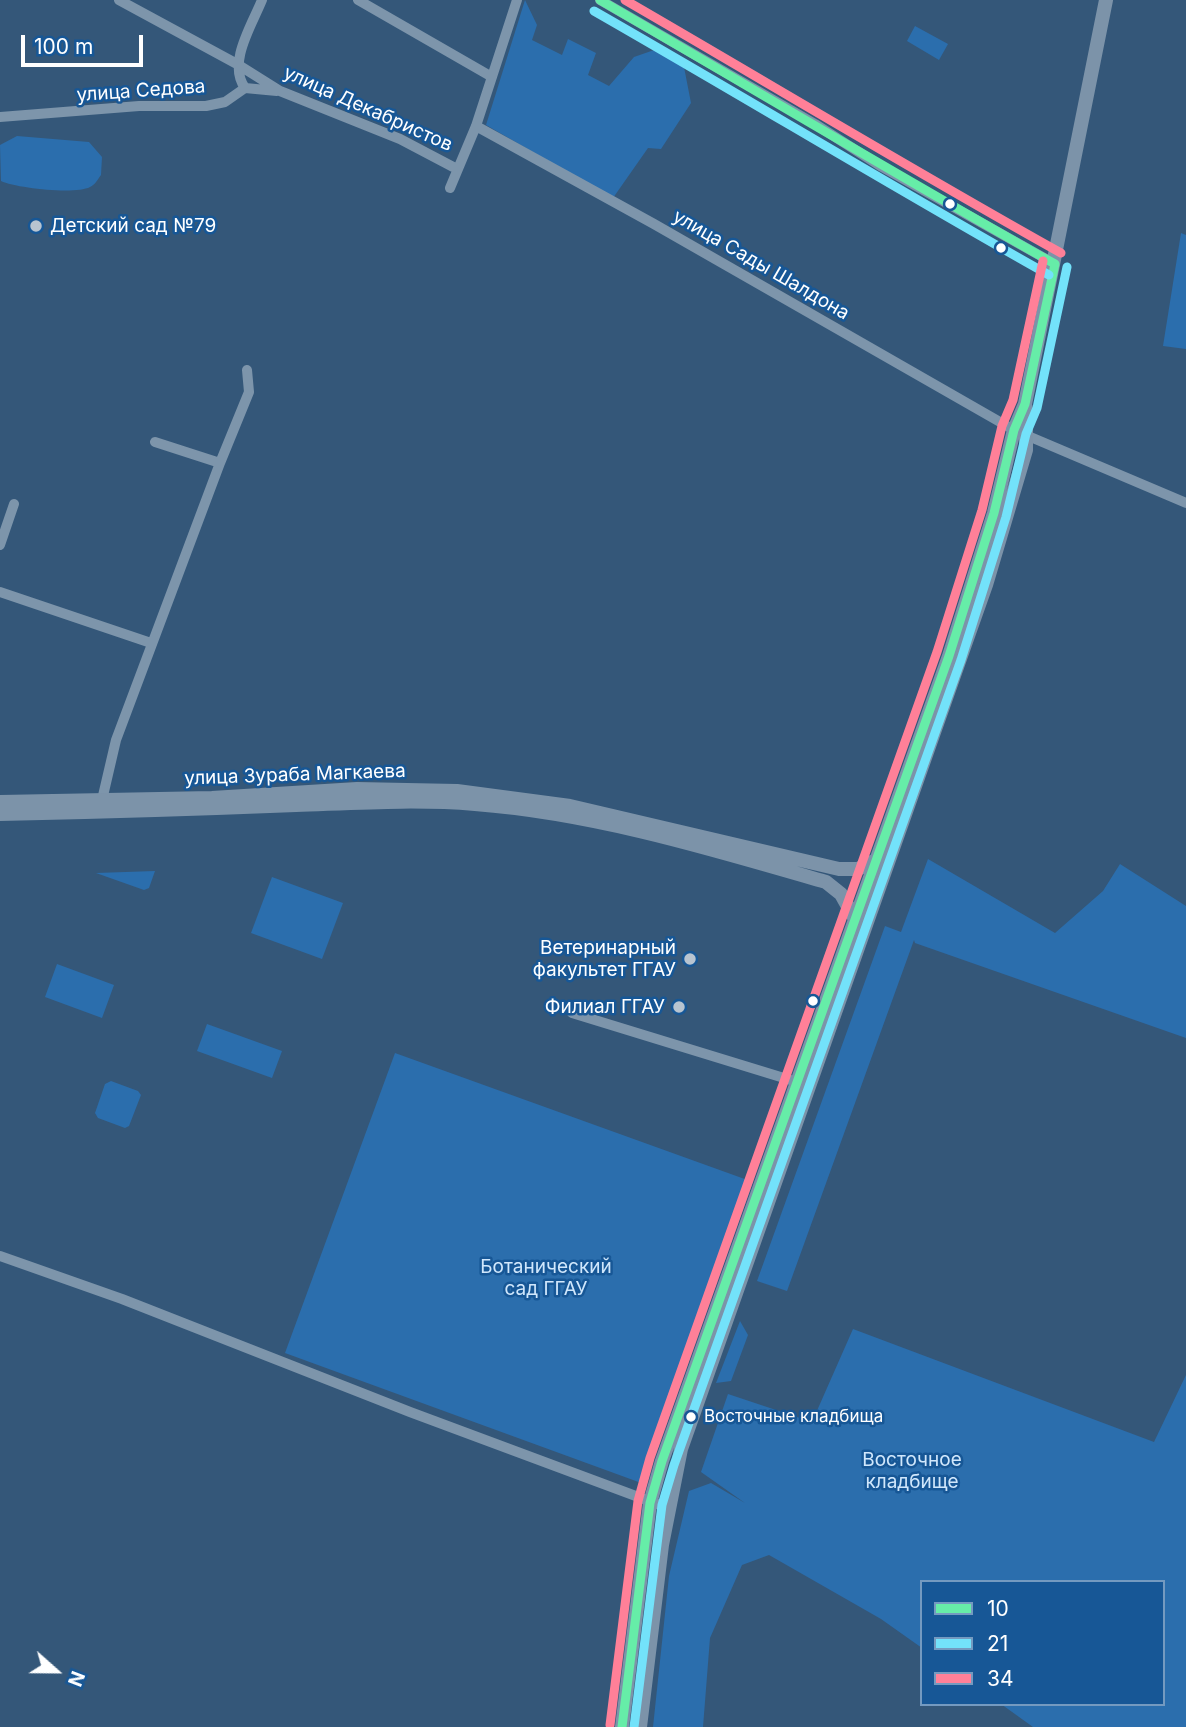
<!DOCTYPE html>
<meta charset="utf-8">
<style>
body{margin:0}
#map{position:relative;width:1186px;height:1727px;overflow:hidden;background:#345779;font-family:Inter,sans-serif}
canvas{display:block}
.legend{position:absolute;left:920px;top:1580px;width:245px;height:126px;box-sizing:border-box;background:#175796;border:2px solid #749ac0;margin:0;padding:9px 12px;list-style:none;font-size:21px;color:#fff}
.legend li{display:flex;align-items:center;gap:14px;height:35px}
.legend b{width:35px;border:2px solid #749ac0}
.north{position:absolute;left:21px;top:1636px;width:70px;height:70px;-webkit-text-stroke:5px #175796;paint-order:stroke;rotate:111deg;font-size:19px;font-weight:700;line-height:28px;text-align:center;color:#fff}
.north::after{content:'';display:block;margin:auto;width:24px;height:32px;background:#fff;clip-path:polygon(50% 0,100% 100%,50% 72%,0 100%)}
.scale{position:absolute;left:21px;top:35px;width:122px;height:32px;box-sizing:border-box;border:4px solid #fff;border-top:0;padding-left:9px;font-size:21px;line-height:24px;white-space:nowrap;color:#fff;-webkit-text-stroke:5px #175796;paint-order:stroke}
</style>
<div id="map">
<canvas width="1186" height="1727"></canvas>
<ul class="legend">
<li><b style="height:9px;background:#66eda8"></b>10</li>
<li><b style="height:9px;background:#73e2fa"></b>21</li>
<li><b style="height:9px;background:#ff8098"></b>34</li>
</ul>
<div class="north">N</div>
<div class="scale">100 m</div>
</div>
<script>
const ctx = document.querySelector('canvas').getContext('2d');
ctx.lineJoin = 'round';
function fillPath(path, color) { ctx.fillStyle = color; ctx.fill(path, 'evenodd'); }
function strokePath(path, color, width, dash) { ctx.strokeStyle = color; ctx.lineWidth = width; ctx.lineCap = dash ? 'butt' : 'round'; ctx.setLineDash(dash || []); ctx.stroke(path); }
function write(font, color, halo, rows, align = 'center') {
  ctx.font = font + ' Inter,sans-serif'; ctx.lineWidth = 5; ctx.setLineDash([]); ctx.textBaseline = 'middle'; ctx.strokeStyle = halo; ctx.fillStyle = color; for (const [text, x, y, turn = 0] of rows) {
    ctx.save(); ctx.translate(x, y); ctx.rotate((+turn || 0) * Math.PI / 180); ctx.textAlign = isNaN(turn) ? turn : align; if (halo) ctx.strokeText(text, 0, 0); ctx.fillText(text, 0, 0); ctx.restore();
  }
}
fillPath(new Path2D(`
 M525 0 537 25 532 40 562 55 568 39 596 53 588 75 609 86 634 57 657 49 684 67 691 103 661 149 648 148 613 198 486 125Z
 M915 26 948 44 939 60 907 41Z
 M17 136 89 142 102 157 101 175C98 179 95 185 90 187 75 195 16 188 1 181L0 145Z
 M1181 233 1186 235V349L1163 346Z
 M928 859 1055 933 1103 891 1120 864 1186 906V1038L915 943 914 940 787 1291 757 1281 885 926 901 932Z
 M155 871 149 888 144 890 96 873Z
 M272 877 343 903 322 959 251 933Z
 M57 964 114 985 102 1018 45 997Z
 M207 1024 282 1051 272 1078 197 1051Z
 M395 1053 753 1182 644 1484 285 1353Z
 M111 1081 138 1091 141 1095 129 1126 125 1128 98 1118 95 1113 105 1084Z
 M740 1321 748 1335 731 1381 716 1383Z
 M853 1329 1154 1442 1186 1375V1727H1033L1001 1704H1163V1582H922V1648L881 1619 769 1555 742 1565 710 1638 703 1727H653L669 1576 689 1491 711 1483 745 1503 701 1472 728 1394 812 1422Z`), '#2b6ead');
strokePath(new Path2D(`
 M119 0 237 64 280 91 400 139 457 169
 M358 0 492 77
 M600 0 815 124 882 167 1055 264
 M245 88C227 63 252 25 262 0
 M0 117 139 106H206L225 102 245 88 277 91
 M476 126 654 224 1014 430 1186 503
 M450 188 476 126 517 0
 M220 463 249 392 247 370
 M0 545 14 504
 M0 592 151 643
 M102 800 116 740 220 463 155 442
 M572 1013 797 1082
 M0 1256 122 1299 410 1412 668 1508`), '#7d95ab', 10);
strokePath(new Path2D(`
 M0 802 212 798 357 789 457 791 570 806 839 869H858L876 860
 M0 814C99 812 197 809 296 805 355 803 415 799 475 804 594 813 712 849 826 882L841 894 855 919
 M622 1727 650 1503 662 1461 949 656 994 513 1014 430 1025 404 1106 0
 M640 1727 662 1545 681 1449 986 585 1026 450V408`), '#7c93a9', 14);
strokePath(new Path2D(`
 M600 0C752 88 902 178 1055 264
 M622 1727 650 1503 662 1461 949 656 994 513 1014 430 1025 404 1055 264`), '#66eda8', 9);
strokePath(new Path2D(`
 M594 11C746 98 896 189 1049 275
 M634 1727 662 1505 674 1465 961 660 1006 517 1026 434 1037 408 1067 267`), '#73e2fa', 9);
strokePath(new Path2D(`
 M625 0C770 84 914 171 1061 253
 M610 1725 638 1501 650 1458 937 652 982 510 1002 426 1013 400 1043 261`), '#ff8098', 9);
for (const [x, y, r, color] of [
 [950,204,6,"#fff"],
 [36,226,7,"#b8c4d0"],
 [1001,248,6,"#fff"],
 [690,959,7,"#b8c4d0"],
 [813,1001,6,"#fff"],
 [679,1007,7,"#b8c4d0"],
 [691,1417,6,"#fff"]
]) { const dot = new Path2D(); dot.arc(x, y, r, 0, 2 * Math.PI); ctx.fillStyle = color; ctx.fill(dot); strokePath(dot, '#175796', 2.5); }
write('17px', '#fff', '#175796', [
 ["Восточные кладбища",704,1417]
], 'left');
write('19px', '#fff', '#175796', [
 ["улица Седова",141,91,-4],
 ["улица Декабристов",368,109,24],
 ["улица Сады Шалдона",761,265,30],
 ["улица Зураба Магкаева",295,775,-2]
]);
write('19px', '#fff', '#175796', [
 ["Детский сад №79",50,226,"left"],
 ["Ветеринарный",676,948],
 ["факультет ГГАУ",676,970],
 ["Филиал ГГАУ",665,1007]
], 'right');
write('19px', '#d0e7fc', '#175796', [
 ["Ботанический",546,1267],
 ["сад ГГАУ",546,1289],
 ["Восточное",912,1460],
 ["кладбище",912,1482]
]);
</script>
